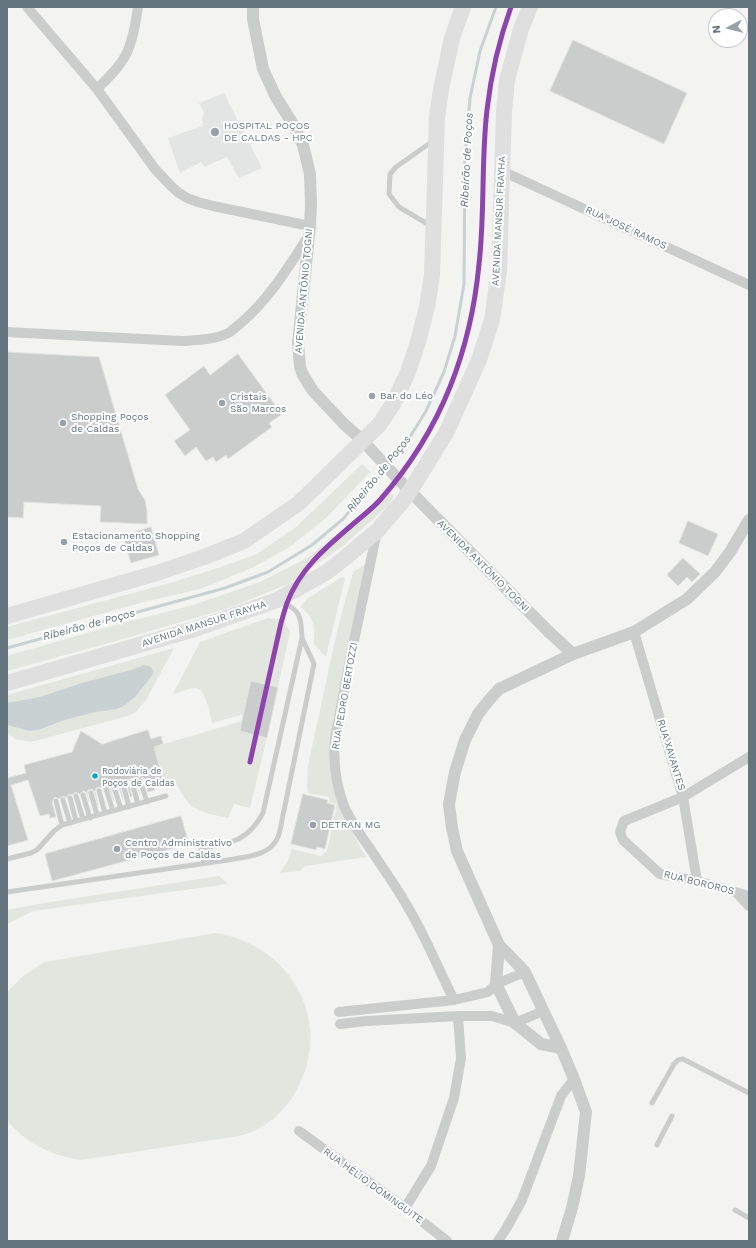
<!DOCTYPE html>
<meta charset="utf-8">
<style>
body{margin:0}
#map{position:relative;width:756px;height:1248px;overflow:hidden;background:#f3f3f1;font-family:"Work Sans",sans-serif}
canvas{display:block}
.frame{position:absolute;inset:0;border:8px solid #647580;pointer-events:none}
.north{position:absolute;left:708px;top:8px;width:40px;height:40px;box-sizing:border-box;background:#fff;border:1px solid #c1c8cc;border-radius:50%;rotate:263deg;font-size:11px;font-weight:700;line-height:16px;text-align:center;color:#647580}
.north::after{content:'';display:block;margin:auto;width:14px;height:18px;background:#96a1a8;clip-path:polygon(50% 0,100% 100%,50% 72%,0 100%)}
</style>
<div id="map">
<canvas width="756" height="1248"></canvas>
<div class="frame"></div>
<div class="north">N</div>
</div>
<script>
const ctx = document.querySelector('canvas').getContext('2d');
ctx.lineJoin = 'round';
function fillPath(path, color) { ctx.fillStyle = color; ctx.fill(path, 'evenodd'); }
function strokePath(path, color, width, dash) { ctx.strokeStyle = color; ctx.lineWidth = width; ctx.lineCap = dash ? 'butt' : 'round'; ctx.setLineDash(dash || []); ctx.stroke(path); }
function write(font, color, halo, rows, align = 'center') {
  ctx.font = font + ' "Work Sans",sans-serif'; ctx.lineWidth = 4; ctx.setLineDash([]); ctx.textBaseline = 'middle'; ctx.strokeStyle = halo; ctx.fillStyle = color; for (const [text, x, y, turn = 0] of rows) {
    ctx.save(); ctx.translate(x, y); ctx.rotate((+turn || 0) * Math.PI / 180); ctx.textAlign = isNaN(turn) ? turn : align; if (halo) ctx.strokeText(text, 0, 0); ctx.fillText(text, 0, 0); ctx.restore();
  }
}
fillPath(new Path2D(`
 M224 93 262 168 239 178 227 157 204 167 201 162 180 173 168 138 203 126 202 118 204 113 199 103Z`), '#e3e4e4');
fillPath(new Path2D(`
 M362 464 370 472 327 517 291 546 252 568 200 589 144 602 7 640V627L170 583 221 567 257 554 296 527Z
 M386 490 394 496 388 506 344 545 290 583 232 607 116 641 7 671V656L108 627 193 605 260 582 307 558 348 527Z
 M370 559 333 746 340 805 360 847 366 857 305 866 300 871 280 873 287 863 292 849 321 856 327 851 337 804 329 802V797L308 793 307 784 308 766 337 631 353 572 364 565Z
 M342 577 345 578 326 657 314 644C315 627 315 618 300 607L308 598Z
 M268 618 280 619 285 622 290 632 278 687 251 681 244 714 212 723C210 714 206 689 195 688 190 688 178 693 173 694L200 642Z
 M174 648 146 700 136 712 128 716 31 742 16 739 7 734V695Z
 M242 721 240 731 267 737 250 808 234 804 228 818C198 811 190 812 176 783L165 786 154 747Z
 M219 876 228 884 33 911 7 924V910L44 903Z
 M216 933C291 945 335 1022 296 1091 284 1113 264 1130 239 1136L80 1160C51 1155 25 1143 7 1120V993C18 979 30 970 45 962Z`), '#e2e6df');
fillPath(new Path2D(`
 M144 665 151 667 153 672V674L135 697 125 705 117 709 95 712 64 720 41 729 30 731 7 725V703L40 697 82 683 131 670Z`), '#c9d1d3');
strokePath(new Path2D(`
 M388 465 405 445 426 411 444 372 455 336 464 284 465 159 470 98 480 51 496 7
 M7 648 225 588 268 572 312 545 343 519 385 469`), '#c9d1d3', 3);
const building = new Path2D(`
 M573 40 687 93 664 144 550 91Z
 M7 352 99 357 138 489 145 500 147 511V524L100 522 101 506 24 502 23 518 7 517Z
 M238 354 280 412 281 415 269 423 272 427 228 459 226 455 216 462 213 457 206 461 196 447 185 456 174 441 190 430 165 395 204 366 210 375Z
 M688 521 718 534 708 556 679 543Z
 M151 527 159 555 131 563 123 536Z
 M683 558 700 574 692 582 687 577 678 586 667 575Z
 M251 681 278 687 267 738 240 731Z
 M148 730 151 739 161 736 163 744 154 747 163 780 153 783 155 790 148 792 144 778 139 776 137 778 136 781 140 794 136 781 133 778 129 779 128 781 132 796 130 797 127 783 124 780 120 781 119 783 123 799 118 785 115 783H112L110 787 114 801 108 786 104 785 102 788 100 787 96 788 95 792 98 805 95 792 92 789 88 790 87 792 89 802 87 793 84 791 79 794 75 792 72 795 69 794 66 798 64 796 59 799 55 797 52 802 56 817 50 818 49 814 40 816 28 780 11 785 28 840 7 846V778L26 773 24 765 72 752 81 731 102 744Z
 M303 794 328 800 327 803 335 805 325 849 317 847 316 850 291 844Z
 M181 816 189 844 52 881 45 854Z`);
fillPath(building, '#cbcccc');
strokePath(building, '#e2e2e1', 1);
strokePath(new Path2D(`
 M431 226 399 207 389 194 390 174 396 167 433 141
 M140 780 147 802
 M132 782 138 804
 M123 784 129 807
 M114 787 121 809
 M106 789 113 811
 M99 791 105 813
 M91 793 97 815
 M83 795 90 818
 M76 796 83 819
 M70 798 76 821
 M63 800 70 823
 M56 801 62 825
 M7 859 31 853 37 850 54 831 62 825 166 796
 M204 863 201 848C231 843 247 842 263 813L302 638C301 619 302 610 281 602
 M7 892 228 860C245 857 269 856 277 839 280 833 281 826 282 820L314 664 302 638
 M652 1103 674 1064 678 1060 683 1059 749 1093
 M657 1145 672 1116
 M735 1210 749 1218`), '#cbcccc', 5);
strokePath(new Path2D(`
 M27 7 97 89 155 169 172 187 179 193 187 198 198 202 213 206 310 226
 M97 89C108 78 122 65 128 50 134 36 136 21 138 7
 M502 171 749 285
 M7 332 182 341C198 340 216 340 230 332 234 329 238 325 242 322 270 298 288 267 308 237
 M377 531 349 665 335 739C333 761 336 785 344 806 351 822 361 836 371 850 384 870 398 889 409 909 426 938 439 970 454 1000
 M634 632 683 797 697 881
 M749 757 683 797 624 821 620 832 623 840 660 874 697 881 749 896
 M737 893 749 906
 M339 1012 454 1000 488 992 496 984 525 972
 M340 1024 366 1021 458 1016H492L515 1023 543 1011
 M299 1131 405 1208 447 1241
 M405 1208 431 1166 454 1098 461 1058 458 1016
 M498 1241 506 1229 522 1200 561 1096 574 1079`), '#cbcccc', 10);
strokePath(new Path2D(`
 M253 7V19L263 69 276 97 291 121 303 145 310 174 311 204 310 226 298 343 300 367 303 375 313 391 344 424 362 440 398 479 548 631 573 654
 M499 945 496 984 515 1023 541 1044 561 1048
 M562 1241 572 1208 579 1176 586 1112 574 1079 561 1048 525 972 499 945 457 851 452 828 449 804 455 772 465 740 478 714 490 699 499 689 573 654 634 632 687 599 715 572 730 552 749 520`), '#cbcccc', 12);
strokePath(new Path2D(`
 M7 616 157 573 204 557 244 541 299 503 379 425 393 404 408 372 418 342 427 307 432 275 437 117 441 89 452 38 463 7
 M7 683 195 629 277 600 327 572 346 557 377 531 402 502 410 491 446 433 479 360 492 320 499 271 504 112 507 80 521 29 530 7`), '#dfdfe0', 16);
strokePath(new Path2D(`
 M250 762 281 623C283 616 285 609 287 603 299 570 326 547 352 525 361 517 372 509 380 500 409 467 434 427 450 387 466 347 475 307 479 264 485 213 481 161 487 110 491 75 499 40 511 7`), '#8e44ad', 5);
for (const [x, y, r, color] of [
 [215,132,5,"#96a1a8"],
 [372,396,4,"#96a1a8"],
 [222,403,4,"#96a1a8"],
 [63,423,4,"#96a1a8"],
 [64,542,4,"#96a1a8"],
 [95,776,3.5,"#00a9ce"],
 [313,825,4,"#96a1a8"],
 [117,849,4,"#96a1a8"]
]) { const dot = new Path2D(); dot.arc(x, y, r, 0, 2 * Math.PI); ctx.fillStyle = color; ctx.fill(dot); strokePath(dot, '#fff', 1.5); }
write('9px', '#647580', '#fff', [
 ["Rodoviária de",102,771],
 ["Poços de Caldas",102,783]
], 'left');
write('10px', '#647580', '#fff', [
 ["HOSPITAL POÇOS",224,126],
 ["DE CALDAS - HPC",224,138],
 ["Bar do Léo",380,396],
 ["Cristais",230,397],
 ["São Marcos",230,409],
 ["Shopping Poços",71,417],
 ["de Caldas",71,429],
 ["Estacionamento Shopping",72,536],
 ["Poços de Caldas",72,548],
 ["DETRAN MG",321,825],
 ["Centro Administrativo",125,843],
 ["de Poços de Caldas",125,855]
], 'left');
write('10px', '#647580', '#fff', [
 ["AVENIDA MANSUR FRAYHA",499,221,-87],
 ["RUA JOSÉ RAMOS",626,228,25],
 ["AVENIDA ANTÔNIO TOGNI",304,291,-85],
 ["AVENIDA ANTÔNIO TOGNI",483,566,45],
 ["AVENIDA MANSUR FRAYHA",204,624,-18],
 ["RUA PEDRO BERTOZZI",345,696,-80],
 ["RUA XAVANTES",671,755,73],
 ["RUA BOROROS",699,883,14],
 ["RUA HÉLIO DOMINGUITE",373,1186,36]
]);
write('italic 11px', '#60777d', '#fff', [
 ["Ribeirão de Poços",467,160,-87],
 ["Ribeirão de Poços",379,474,-51],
 ["Ribeirão de Poços",89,625,-15]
]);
</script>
